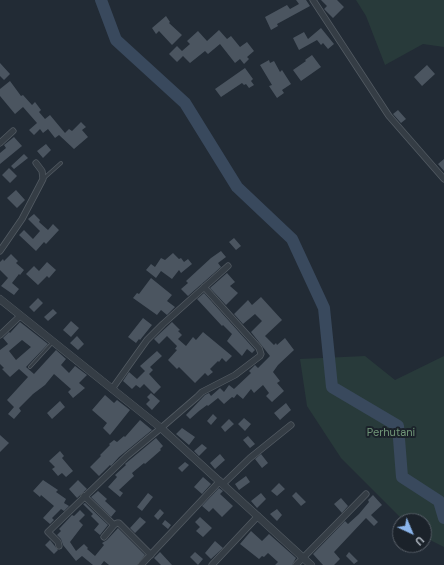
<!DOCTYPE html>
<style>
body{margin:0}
#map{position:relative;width:444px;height:565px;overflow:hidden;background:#222b35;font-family:"DM Sans",sans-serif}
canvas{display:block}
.north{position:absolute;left:392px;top:513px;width:40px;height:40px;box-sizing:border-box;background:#1b222a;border:1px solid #575e67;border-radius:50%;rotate:136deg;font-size:11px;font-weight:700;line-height:16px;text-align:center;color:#b0b8c2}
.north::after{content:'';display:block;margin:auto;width:14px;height:18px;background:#8bb5ec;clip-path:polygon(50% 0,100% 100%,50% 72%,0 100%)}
</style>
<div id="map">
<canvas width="444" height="565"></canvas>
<div class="north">U</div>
</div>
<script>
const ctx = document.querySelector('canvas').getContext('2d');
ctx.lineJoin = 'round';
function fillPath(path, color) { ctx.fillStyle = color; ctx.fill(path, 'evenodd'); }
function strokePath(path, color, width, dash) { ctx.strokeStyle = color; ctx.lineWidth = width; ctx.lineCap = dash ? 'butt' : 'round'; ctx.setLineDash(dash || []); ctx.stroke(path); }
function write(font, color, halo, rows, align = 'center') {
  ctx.font = font + ' "DM Sans",sans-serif'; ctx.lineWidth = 4; ctx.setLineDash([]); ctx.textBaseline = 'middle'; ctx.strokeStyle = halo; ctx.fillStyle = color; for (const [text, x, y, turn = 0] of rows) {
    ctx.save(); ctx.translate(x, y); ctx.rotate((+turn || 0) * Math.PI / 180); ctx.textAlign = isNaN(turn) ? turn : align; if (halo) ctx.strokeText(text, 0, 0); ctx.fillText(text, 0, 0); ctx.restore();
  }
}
fillPath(new Path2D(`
 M356 0H444V47L423 44 385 65 366 16Z
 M365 356 395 380 444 356V547L424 537V521H404L341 458 307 406 300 359Z`), '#283a3a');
strokePath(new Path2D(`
 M101 0 116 40 185 103 237 187 292 239 324 308 332 387 398 426 402 477 439 501 444 518`), '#39495d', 12);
fillPath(new Path2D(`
 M296 0H306L310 6 277 24 278 26 271 30 265 17 287 5 290 9 299 4Z
 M321 0H337L344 7 333 18 324 9 327 6Z
 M166 16 170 22 169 23 182 35 172 45 159 31 156 34 152 28Z
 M321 28 334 44 328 49 323 43 321 45 317 40 299 50 293 38 304 32 308 39Z
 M219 30 227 39 231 36 240 47 247 42 254 51 247 57 249 59 244 64 240 59 235 63 220 44 208 54 205 51 190 63 183 56 177 62 169 54 177 46 182 51 190 44 187 41 198 31 207 41Z
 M312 55 321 67 301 81 293 70 306 61 305 60Z
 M269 60 270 63 274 61 280 72 282 70 291 84 282 90 284 93 277 98 269 86 272 85 260 65Z
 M0 63 10 74 4 80 0 76Z
 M427 65 435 74 422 86 414 77Z
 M245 68 253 79 251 81 254 85 249 88 246 84 244 85 242 83 221 97 215 89Z
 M10 81 21 96 23 95 32 105 35 102 41 110 39 112 45 119 50 115 65 133 69 129 72 131 81 122 86 127 82 130 88 137 74 149 59 135 55 138 48 129 43 133 40 129 34 135 29 130 37 123 23 107 15 114 0 96V89Z
 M398 110 406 119 401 123 393 114Z
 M14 137 22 146 0 164V153L6 148 4 145Z
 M46 144 51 150 43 158 37 151Z
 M24 154 28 158 14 169 11 166Z
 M444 159V171L438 164Z
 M9 168 17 176 10 183 2 175Z
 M16 190 25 200 17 208 7 198Z
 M34 214 40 220 39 222 48 230 53 224 59 230 46 244 44 242 36 251 19 235 24 230 33 239 40 231 28 219Z
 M234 238 241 246 236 250 229 242Z
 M221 251 226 257 218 263 221 267 188 296 181 289 188 283 186 281 211 258Z
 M173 253 179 259 181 258 184 262 188 259 192 264 181 273 179 270 172 279 161 271 156 278 146 270 151 264 155 267 161 258 165 260Z
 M11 254 18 261 16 263 24 270 20 275 19 274 12 283 19 289 14 295 1 286 8 278 0 270V262L3 259 4 261Z
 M47 262 56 270 49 278 47 276 38 285 26 274 34 266 39 271Z
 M227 273 235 282 230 286 238 293 226 305 210 288Z
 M151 278 172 295 167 301 175 307 167 315 161 310 157 315 133 298 137 293 139 294Z
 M204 293 255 350 252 353 247 349 242 356 227 341 232 334 223 325 222 326 197 299Z
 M261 297 282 320 265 336 274 345 276 343 277 345 285 338 294 350 278 365 273 372 280 381 277 383 284 391 272 402 266 396 269 393 263 385 254 393 251 389 243 399 237 394 234 398 232 397 224 404 218 398 208 406 207 405 199 411 190 419 186 415 205 395 209 393 211 396 220 388 224 392 229 385 234 389 251 373 249 371 255 365 258 368 270 356 251 332 262 321 255 314 243 324 234 314 248 300 252 305Z
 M38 298 43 303 34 312 29 307Z
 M53 309 57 313 48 321 44 317Z
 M143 318 152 325 140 340 139 339 136 343 128 337Z
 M71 321 79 328 71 337 63 330Z
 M20 322 48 344 26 367 34 374 56 350 66 359 61 365 69 373 75 366 87 375 79 383 85 388 73 398 68 392 71 389 54 374 45 385 33 394 19 408 21 411 14 419 8 414 14 407 7 400 28 377 19 369 10 377 2 369 4 368 0 364V350L8 344 3 338 9 332 10 333ZM22 340 31 347 16 360 9 351Z
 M172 322 180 330 178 331 182 335 178 339 186 346 193 337 196 340 203 332 232 356 226 362 222 358 219 362 218 361 210 369 213 372 208 376 205 373 195 383 179 367 177 369 168 360 177 350 175 349 177 346 167 336 159 344 154 339Z
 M77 336 84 344 78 350 70 343Z
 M157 351 162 356 150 367 153 370 149 374 161 387 154 394 144 384 140 388 136 385 132 389 123 381 129 372 137 379 145 371 140 366Z
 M151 393 160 401 152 410 146 404 150 400 147 397Z
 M105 395 114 403 117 400 130 410 110 435 103 428 107 423 92 410Z
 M60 401 65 407 52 419 47 413Z
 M286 403 291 410 280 420 274 413Z
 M213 414 217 418 211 425 207 421Z
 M244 418 251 424 245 431 238 424Z
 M229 419 234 424 225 432 221 427Z
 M140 420 152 430 119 457 111 466 110 465 99 476 90 467 101 456 100 455 110 445 109 444 114 440 117 442 124 436 125 437Z
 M182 428 195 437 189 445 176 434Z
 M0 435 9 443 0 452Z
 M248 436 255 444 250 448 243 440Z
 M156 438 163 446 160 449 161 450 145 464 144 463 132 473 134 476 119 490 123 493 120 497 108 487 117 477 115 475 126 465 125 464Z
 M202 444 207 448 199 456 194 451Z
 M60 451 64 456 62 458 73 471 66 477 62 473 58 476 52 469 55 467 49 461Z
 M220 454 225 460 215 469 210 463Z
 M261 454 268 463 262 468 255 459Z
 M185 462 189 465 182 472 178 468Z
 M246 476 250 482 239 490 235 484Z
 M203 477 211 484 202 494 194 487Z
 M43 480 58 490 56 492 66 499 64 503 69 506 64 511 61 509 52 518 54 520 50 524 43 518 54 506 41 495 40 497 33 491Z
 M78 480 87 489 77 498 69 489Z
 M279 483 285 489 277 496 271 491Z
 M219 488 223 491 220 494 233 506 222 517 213 508 209 512 202 506Z
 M98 491 107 499 105 501 116 511 111 517 91 497Z
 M296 492 306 502 301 506 292 496Z
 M148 493 153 497 142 511 137 507Z
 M261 493 266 499 257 508 251 501Z
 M373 495 382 505 371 515 378 522 374 526 366 518 334 552 340 559 334 565H323L313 554 345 521 348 524 359 514 369 502 368 500Z
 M341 498 348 506 342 513 334 504Z
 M85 503 108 525 100 535 94 530 99 524 91 516 93 514 83 504Z
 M160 509 164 513 158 520 154 516Z
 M277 509 282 515 277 521 270 514Z
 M80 510 85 515 79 521 83 525 70 542 76 551 84 544 88 548 87 549 95 556 104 545 102 543 107 540 118 528 145 555 137 565H109L104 561 101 565H93L82 556 76 561 63 545 61 539 57 535 61 531 59 529 72 515 74 516Z
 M140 517 146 522 135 533 130 528Z
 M200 517 212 528 203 537 196 531 200 527 195 522Z
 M165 520 171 525 168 529 162 524Z
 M251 531 262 541 269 534 296 558 292 565H275L278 562 268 553 264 557 262 556 259 559 240 544Z
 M50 540 58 550 54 554 45 545Z
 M215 541 223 548 211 559 205 553Z
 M160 552 172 565H161L154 558Z
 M195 552 203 559 198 565 190 557Z
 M349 552 358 561 354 564 346 556Z`), '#4b5560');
const service = new Path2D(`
 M43 179 61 163
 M30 367 52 343`);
const minor = new Path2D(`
 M313 0 389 116 444 179
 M0 143 13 131
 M0 251 22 219 43 179 42 171 36 163
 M0 335 20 316
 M112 389 147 340 163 324 228 266
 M223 484 250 458 291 425
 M84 496 114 525 117 523H119L151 555
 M104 537 114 525
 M59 546 58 542 48 532 127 456 161 428 197 397 202 392 235 375 260 356 261 354 259 348 204 287
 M141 565 220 481
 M212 565 258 516
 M296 565 366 494`);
const tertiary = new Path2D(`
 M0 299 161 428 311 565`);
strokePath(service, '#535b63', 4);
strokePath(minor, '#535b63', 7);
strokePath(tertiary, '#535b63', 8);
strokePath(service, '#353d45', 2.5);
strokePath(minor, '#353d45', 5.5);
strokePath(tertiary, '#353d45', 7);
write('11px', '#719678', '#1b222a', [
 ["Perhutani",391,433]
]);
</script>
